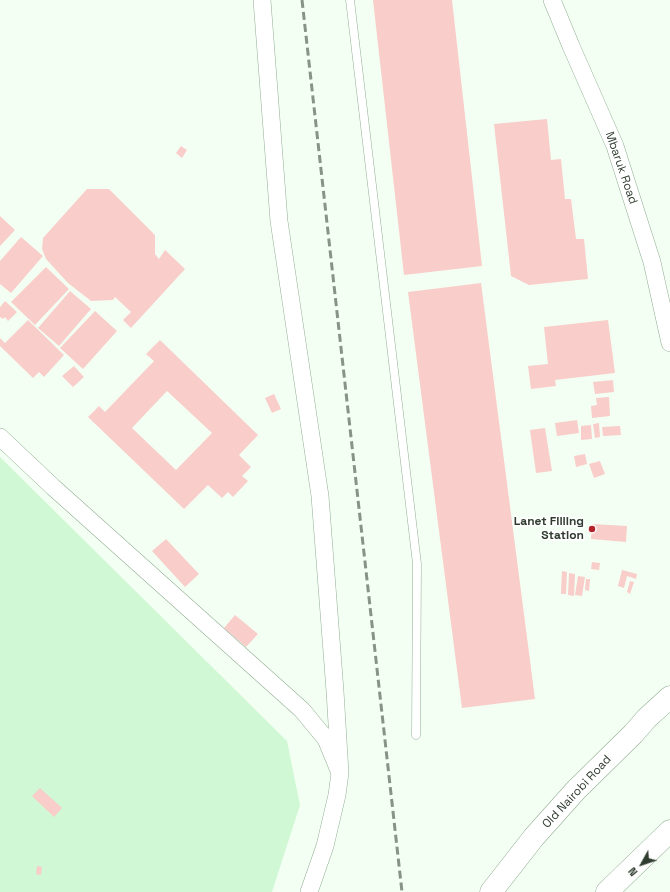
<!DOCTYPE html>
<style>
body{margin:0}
#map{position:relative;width:670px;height:892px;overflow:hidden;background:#f3fff3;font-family:"Space Grotesk",sans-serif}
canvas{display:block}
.north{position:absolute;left:622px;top:844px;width:40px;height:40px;-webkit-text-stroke:3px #fff;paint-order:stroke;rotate:230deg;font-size:11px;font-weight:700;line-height:16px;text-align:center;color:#303c30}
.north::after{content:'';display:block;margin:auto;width:14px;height:18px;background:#303c30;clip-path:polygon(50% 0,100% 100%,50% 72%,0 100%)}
</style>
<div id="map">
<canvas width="670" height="892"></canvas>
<div class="north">N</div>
</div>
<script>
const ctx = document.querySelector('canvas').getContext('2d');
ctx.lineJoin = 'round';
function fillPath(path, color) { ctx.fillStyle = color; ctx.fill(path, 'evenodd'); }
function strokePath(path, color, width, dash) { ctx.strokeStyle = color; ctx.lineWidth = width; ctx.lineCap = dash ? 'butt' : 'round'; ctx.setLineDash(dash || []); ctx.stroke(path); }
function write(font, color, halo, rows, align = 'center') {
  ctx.font = font + ' "Space Grotesk",sans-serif'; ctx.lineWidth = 3.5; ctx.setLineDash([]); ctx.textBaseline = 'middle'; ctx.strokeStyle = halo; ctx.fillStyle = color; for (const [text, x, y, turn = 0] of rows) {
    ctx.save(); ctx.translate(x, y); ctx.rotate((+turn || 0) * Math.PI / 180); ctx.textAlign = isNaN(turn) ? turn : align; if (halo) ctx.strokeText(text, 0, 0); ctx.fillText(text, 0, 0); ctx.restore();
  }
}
fillPath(new Path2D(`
 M0 457 287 741 300 805 272 892H0Z`), '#d1f8d4');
fillPath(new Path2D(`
 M373 0H452L482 266 404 275Z
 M547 119 551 160 561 159 565 199H571L576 239H584L588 279 529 285 511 276 494 124Z
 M181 146 187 150 182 158 176 153Z
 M87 189H109L155 235V254L159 259 165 250 185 269 131 328 123 320 131 312 115 297 113 300 91 301 68 283 46 259 42 249 43 238Z
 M0 216 15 230 0 246Z
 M21 237 43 256 11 293 0 284V261Z
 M46 267 69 289 35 325 11 302Z
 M481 283 535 699 462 708 408 292Z
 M70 291 91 309 59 346 38 328Z
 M5 301 17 312 8 321 5 317 3 319 0 317V307Z
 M95 311 117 331 83 369 60 348Z
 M28 320 64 355 44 377 39 372 33 378 0 346V338L5 343Z
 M608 320 615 373 555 380 556 386 531 389 528 366 548 364 544 327Z
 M160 340 258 435 239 455 251 467 242 476 248 481 233 497 228 492 222 498 208 485 184 509 88 417 99 406 105 412 154 361 146 354ZM167 391 212 433 176 470 132 428Z
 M74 366 84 377 73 387 62 376Z
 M613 380 614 392 595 394 593 382Z
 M274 394 281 409 272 413 265 398Z
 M609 397 610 416 592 418 591 406 597 405 596 398Z
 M577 420 579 433 557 436 555 423Z
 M599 423 600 437 595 438 593 424Z
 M591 425 592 439 581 440V426Z
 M620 426 621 435 603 436 602 427Z
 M545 428 552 471 536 473 530 430Z
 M585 454 587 464 576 467 574 456Z
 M600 461 605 474 594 478 589 464Z
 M592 524 627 526 626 542 591 539Z
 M166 539 199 574 185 587 152 551Z
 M592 562 600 563 599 570 591 569Z
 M622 570 637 574 636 579 627 576 624 588 618 586Z
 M562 571 567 572 566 594H561Z
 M569 573 575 574 574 596 568 595Z
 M578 576 585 577 582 596 575 595Z
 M586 579H590L589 591 585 590Z
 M630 581 634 582 630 594 627 592Z
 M235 615 258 634 246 647 224 628Z
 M40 788 62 808 54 817 32 796Z
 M37 866 42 867 41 875 36 874Z`), '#f9cdc9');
const service = new Path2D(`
 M350 0 417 564 416 735`);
const minor = new Path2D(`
 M262 0 279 221 320 496 335 691 340 773
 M552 0 571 46 615 146 652 262 670 343
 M0 437 53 487 302 710 326 739 340 773 337 795 325 846 309 892`);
const trunk = new Path2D(`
 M491 892 534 837 576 790 633 734 647 718 670 697
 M607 892 670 831`);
strokePath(service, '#91ad93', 9);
strokePath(minor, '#91ad93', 18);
strokePath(trunk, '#91ad93', 23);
strokePath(service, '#fff', 8);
strokePath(minor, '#fff', 17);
strokePath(trunk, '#fff', 22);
strokePath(new Path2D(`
 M302 0 402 892`), '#879387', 3, [8, 4]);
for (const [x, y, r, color] of [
 [592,529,4,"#b32228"]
]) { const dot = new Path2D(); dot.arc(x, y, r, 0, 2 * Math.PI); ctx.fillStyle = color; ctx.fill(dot); strokePath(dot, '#fff', 1.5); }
write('12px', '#303c30', '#fff', [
 ["Mbaruk Road",621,168,71],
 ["Old Nairobi Road",577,792,-47]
]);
write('bold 12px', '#303c30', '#fff', [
 ["Lanet Filling",584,522],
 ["Station",584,536]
], 'right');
</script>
